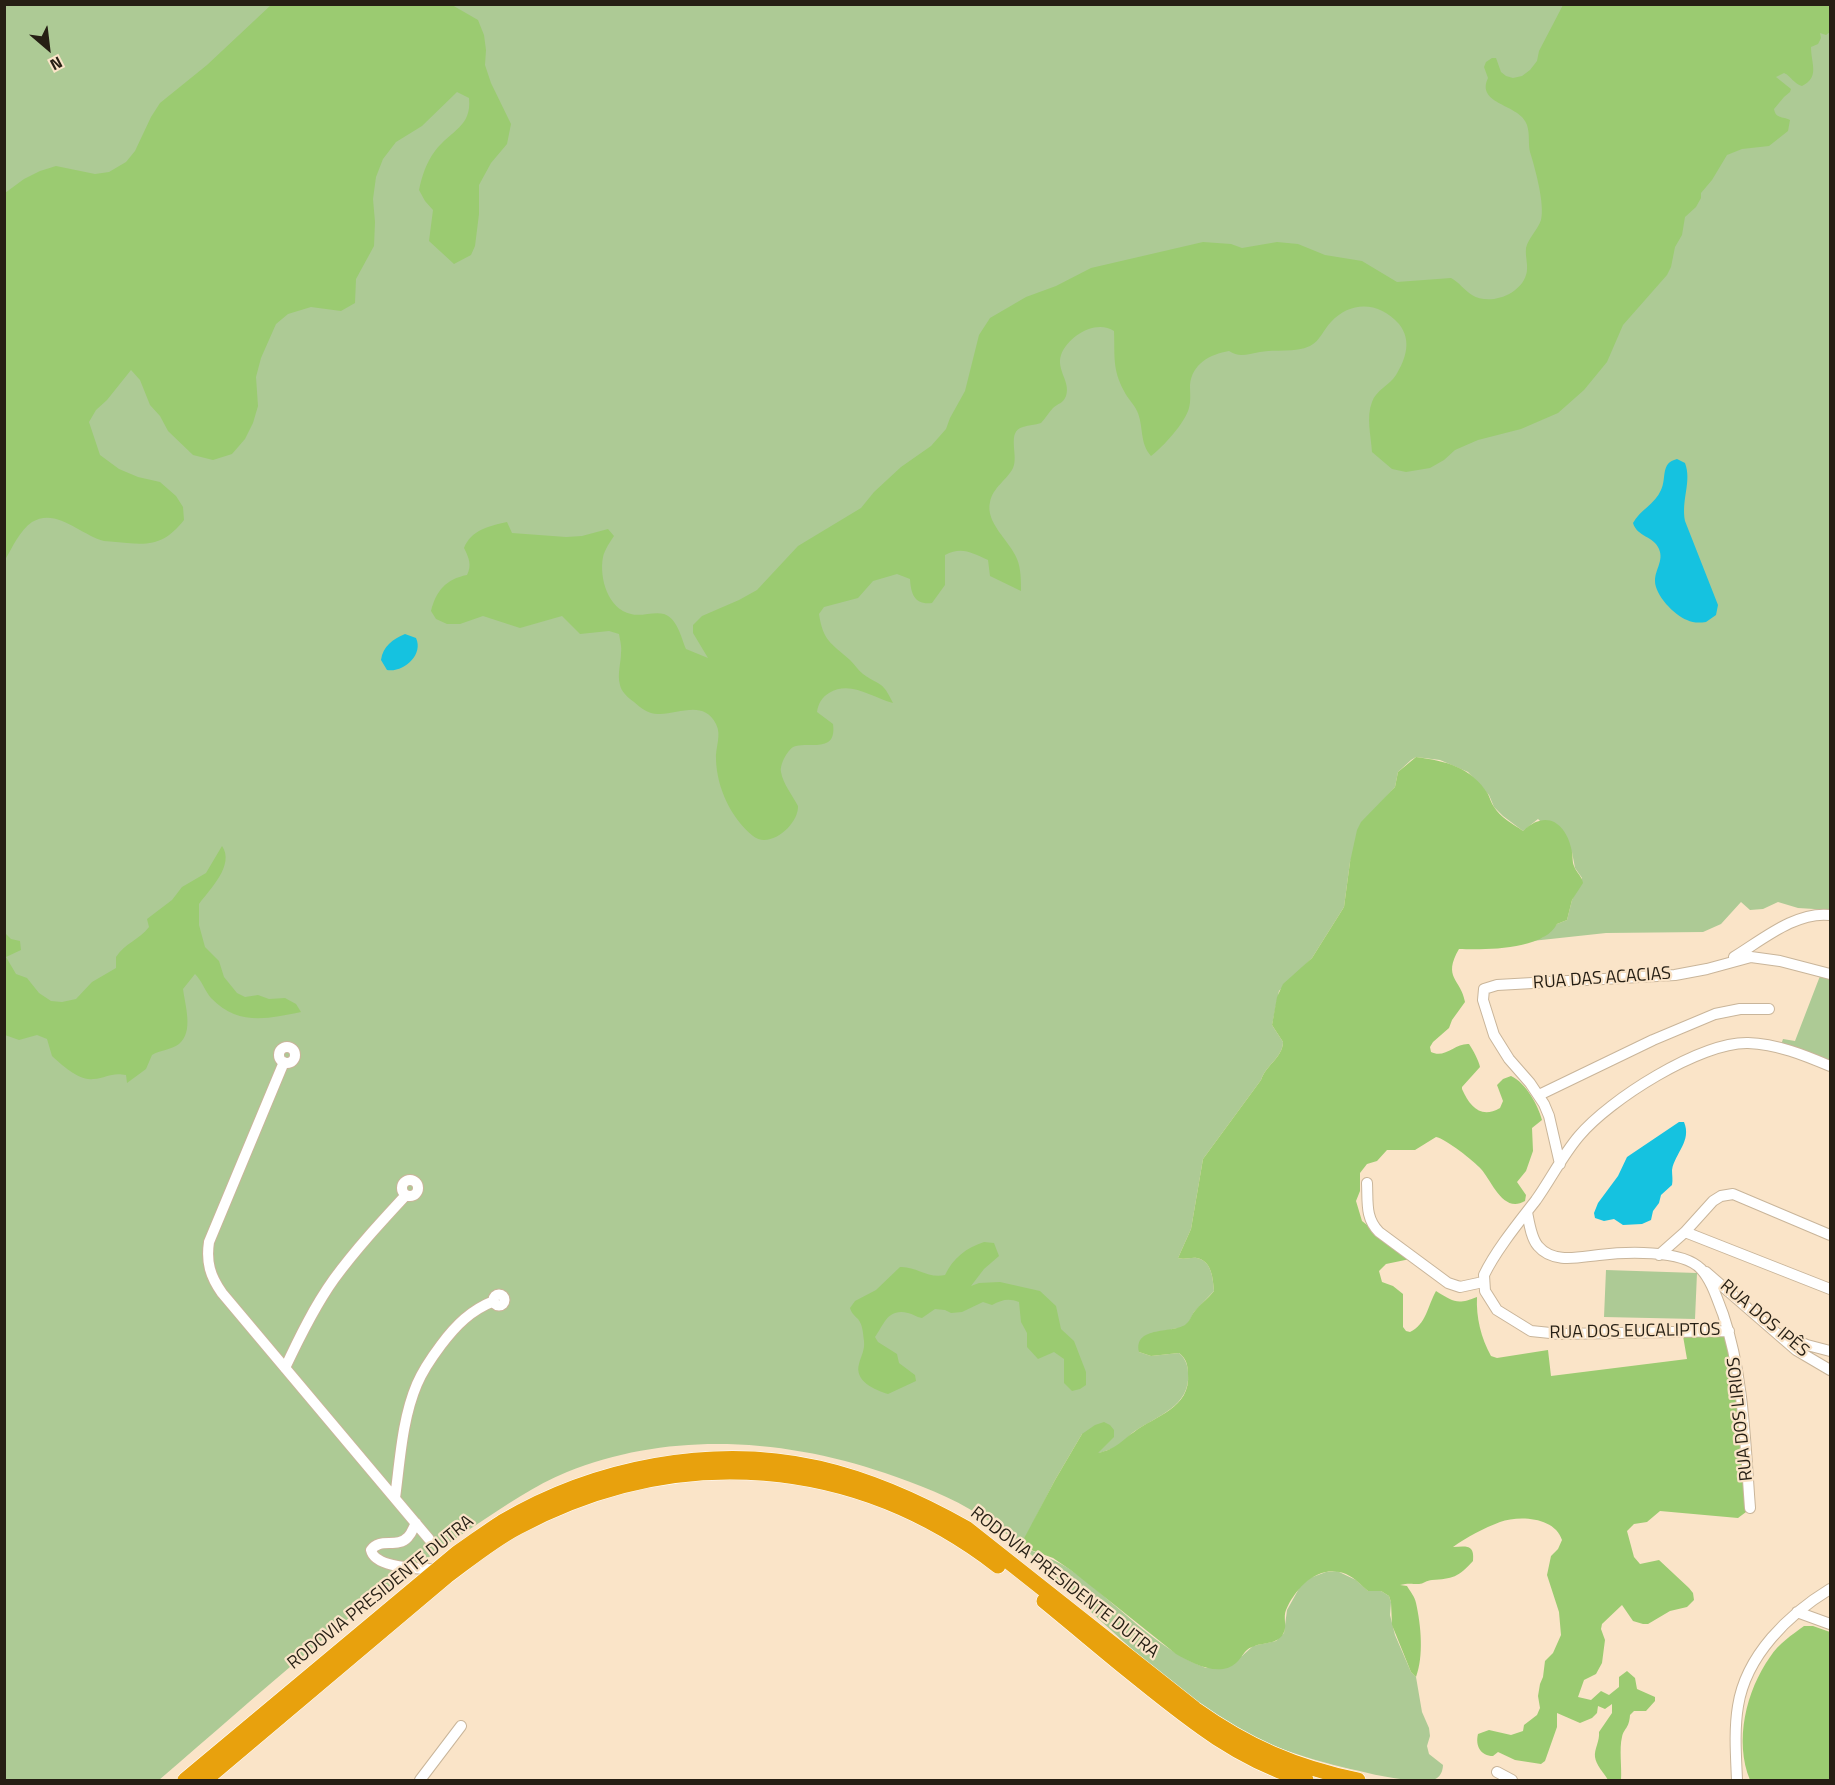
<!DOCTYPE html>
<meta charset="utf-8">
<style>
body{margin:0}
#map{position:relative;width:1835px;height:1785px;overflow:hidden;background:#fae4c8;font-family:"Titillium Web",sans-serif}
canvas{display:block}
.frame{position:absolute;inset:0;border:6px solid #261f14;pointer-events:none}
.north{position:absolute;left:18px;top:18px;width:60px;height:60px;-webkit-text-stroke:4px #fae4c8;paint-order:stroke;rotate:152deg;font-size:16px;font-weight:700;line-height:24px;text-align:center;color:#261f14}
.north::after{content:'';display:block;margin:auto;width:21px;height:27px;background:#261f14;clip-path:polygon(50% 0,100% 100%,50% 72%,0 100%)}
</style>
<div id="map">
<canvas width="1835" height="1785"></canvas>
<div class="frame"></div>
<div class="north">N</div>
</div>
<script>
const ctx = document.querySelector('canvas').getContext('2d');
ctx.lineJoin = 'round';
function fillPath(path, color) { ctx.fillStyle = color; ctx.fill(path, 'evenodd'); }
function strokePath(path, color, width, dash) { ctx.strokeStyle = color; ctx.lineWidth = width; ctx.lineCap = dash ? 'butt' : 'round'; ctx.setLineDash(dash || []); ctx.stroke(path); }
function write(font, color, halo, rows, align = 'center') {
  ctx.font = font + ' "Titillium Web",sans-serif'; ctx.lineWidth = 4.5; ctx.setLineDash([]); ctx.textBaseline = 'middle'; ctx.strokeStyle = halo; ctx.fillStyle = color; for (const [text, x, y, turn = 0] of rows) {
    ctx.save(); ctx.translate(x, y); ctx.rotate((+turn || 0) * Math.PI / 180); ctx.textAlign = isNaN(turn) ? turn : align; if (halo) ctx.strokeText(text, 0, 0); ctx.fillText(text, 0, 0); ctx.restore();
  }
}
fillPath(new Path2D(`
 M5 5H1830V910L1798 908 1778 902 1763 909 1750 910 1741 902 1721 924 1703 932 1606 933 1532 941 1543 937 1557 924 1567 920 1572 900 1582 878 1575 868 1572 852 1538 819 1523 831 1503 816 1494 807 1489 795 1468 772 1440 760 1416 757 1411 760 1398 772 1395 787 1376 808 1350 862 1344 907 1312 958 1279 991 1272 1025 1283 1042C1283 1057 1265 1066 1261 1080L1203 1159 1191 1229 1178 1258C1185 1260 1190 1257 1197 1258 1212 1261 1213 1279 1214 1291L1194 1312 1188 1324 1181 1328 1172 1329 1139 1352 1151 1356 1179 1353C1185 1358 1188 1365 1188 1373 1191 1406 1157 1416 1135 1431 1130 1434 1126 1440 1121 1444 1114 1449 1105 1451 1096 1454L1082 1434 1055 1480 1021 1546C1038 1554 1055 1559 1071 1570 1115 1601 1155 1649 1206 1668L1242 1656 1253 1646 1276 1641 1284 1633 1287 1610 1301 1585 1310 1578 1326 1572 1337 1571 1356 1580 1368 1591H1381L1389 1596 1391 1602 1390 1615 1395 1635 1411 1672 1416 1677 1422 1712 1429 1728 1430 1736 1427 1746 1429 1754 1443 1765C1442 1785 1424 1781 1409 1780 1386 1778 1364 1772 1342 1767 1318 1761 1293 1754 1270 1744 1202 1713 1143 1660 1089 1610 1055 1578 1021 1541 981 1516 952 1497 917 1484 885 1473 783 1438 668 1431 567 1472 535 1485 505 1506 476 1525 362 1599 262 1692 159 1780H5Z
 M1820 976 1830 979V1062L1781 1045 1783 1039 1795 1041Z
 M1606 1270 1697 1273 1695 1319 1604 1317Z`), '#adca95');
fillPath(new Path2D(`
 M271 5H452L478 20 484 35 486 50 485 65 491 83 511 124 507 144 491 163 479 185V214L475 246 471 255 454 264 429 241 433 210 425 201 419 190C422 176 426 163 435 151 451 130 472 127 469 98L457 92 422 126 396 142 383 159 376 177 373 199 375 222 374 246 356 279 355 303 341 311 311 307 288 314 276 324 261 358 256 377 258 406 253 423 245 439 232 454 213 460 193 455 168 431 160 416 150 405 140 380 131 370 107 400 96 410 89 422 100 455 119 469 138 477 160 482 176 496 183 507 184 520C167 541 154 546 127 543 120 542 112 542 104 541 81 535 56 507 32 522 20 530 12 548 5 560V193L24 179 40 171 56 166 95 174 109 172 126 162 135 151 151 117 160 103 207 65Z
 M1563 5H1830V32L1826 35 1820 33 1821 38 1818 44 1811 47C1811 64 1820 77 1802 86 1794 84 1791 76 1784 73L1776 77 1791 89 1790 92 1784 97 1774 109C1776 119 1782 116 1790 120L1788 131 1769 146 1742 149 1727 155 1712 180 1701 193V198L1696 207 1685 217 1682 235 1675 247 1671 267 1667 275 1623 325 1607 362 1584 390 1558 413 1521 429 1478 440 1455 450 1444 460 1430 468 1406 472 1392 469 1372 452C1371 436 1366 417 1372 402 1376 390 1390 385 1396 375 1406 359 1412 340 1399 324 1380 302 1351 300 1331 322 1324 329 1320 341 1310 346 1295 353 1275 349 1260 352 1248 354 1239 358 1229 351 1210 354 1192 364 1190 385 1190 393 1191 401 1189 408 1185 423 1163 447 1151 456 1139 442 1144 426 1137 411 1134 404 1127 398 1124 391 1112 369 1115 355 1114 331 1096 319 1068 336 1061 355 1056 370 1071 382 1066 396 1063 404 1058 403 1053 408 1049 412 1045 419 1041 423 1035 425 1029 425 1023 427 1006 431 1019 456 1013 468 1007 480 993 487 990 502 985 523 1010 541 1017 559 1021 568 1021 581 1021 591L990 576 988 560C972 553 962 546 945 555V585L932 603C915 605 911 595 910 579L897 574 873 581 858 598 824 607 819 614C823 641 831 643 850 660 854 664 858 670 863 674 881 687 882 680 893 703 872 698 851 680 829 693 822 697 818 704 817 712L833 724C837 753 811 742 796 746 791 747 789 751 786 755 783 760 780 767 781 772 783 784 793 796 798 806 799 824 770 850 753 836 731 818 717 788 716 760 715 748 722 735 716 724 703 699 678 715 658 714 648 714 641 708 634 702 628 698 621 691 620 685 617 674 621 663 621 653 622 647 620 640 619 634L609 631 580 634 562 616 520 628 483 616 460 624H447L436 619 431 611C436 591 446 579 467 575 472 565 469 558 464 548 471 530 489 526 507 522L512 533 566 537 582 536 608 529 614 536C610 542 605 549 603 557 599 578 608 609 631 614 641 617 654 611 664 614 677 618 681 637 686 649L708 658 693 633V625L702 616 739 600 757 590 798 546 861 508 874 492 901 467 931 446 946 429 950 418 965 391 979 335 990 318 1026 297 1056 286 1091 268 1203 242 1231 244 1242 248 1277 242 1298 244 1325 255 1362 261 1397 282 1451 278C1459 282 1464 290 1472 295 1489 306 1520 295 1526 275 1529 267 1525 257 1526 248 1528 239 1538 229 1541 220 1545 204 1535 168 1530 152 1528 143 1530 134 1527 125 1521 104 1475 105 1488 78L1484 67 1486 62 1492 58H1496L1501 72 1506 76 1513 78 1522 76 1530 70 1537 61 1539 51Z
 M1416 757C1446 761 1471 767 1488 794 1490 798 1491 803 1494 807 1500 817 1513 824 1523 831 1547 808 1567 824 1572 852 1573 857 1572 861 1574 866 1576 872 1582 876 1583 883L1572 900 1567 920 1557 924C1544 950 1485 950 1459 949 1442 978 1461 979 1465 1002L1452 1020 1449 1028 1433 1042 1430 1047 1431 1052C1445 1059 1455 1043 1469 1044 1473 1050 1479 1061 1480 1067L1462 1087V1089C1470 1107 1481 1119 1500 1108L1503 1101 1497 1085 1503 1079 1511 1076C1526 1083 1538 1105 1542 1120L1532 1128 1533 1151 1526 1171 1517 1182 1526 1195 1525 1201C1503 1214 1492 1181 1481 1169 1474 1161 1446 1139 1436 1137L1415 1150H1387L1377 1161 1367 1164 1360 1173V1191L1356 1201 1362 1221 1410 1259 1386 1264 1379 1271 1382 1282 1393 1286 1403 1294V1327L1406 1331 1410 1332C1426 1325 1428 1305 1436 1291 1454 1302 1457 1305 1477 1297 1476 1317 1481 1338 1491 1356L1497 1358 1548 1350 1551 1376 1687 1359 1683 1336 1727 1335 1740 1412 1746 1512 1738 1518 1660 1511 1647 1522 1634 1524 1627 1531 1634 1557 1640 1564 1659 1560 1689 1588 1693 1593 1694 1600 1687 1607 1670 1611 1648 1624H1643L1633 1621 1622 1605 1602 1624 1601 1629 1605 1640 1602 1663 1596 1674 1584 1680 1578 1697 1591 1700 1601 1691 1609 1695 1619 1687V1677L1627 1671 1635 1678 1637 1689 1655 1697V1701L1646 1711H1634L1630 1715C1629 1729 1624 1728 1622 1737 1619 1749 1622 1767 1621 1780H1608C1604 1773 1596 1765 1595 1757 1594 1749 1600 1741 1599 1732L1612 1713V1704L1605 1709 1598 1706 1597 1713 1592 1718 1580 1723 1557 1713V1727L1545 1761 1541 1764 1515 1760 1498 1752 1493 1756C1481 1756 1475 1746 1478 1734L1489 1730 1511 1735 1523 1731 1524 1725 1537 1715 1540 1708 1538 1696 1540 1684 1543 1677 1545 1661 1553 1653 1561 1635 1559 1612 1547 1575 1551 1556 1558 1549 1562 1540C1555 1517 1519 1515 1500 1522 1484 1528 1467 1537 1453 1547 1464 1547 1475 1543 1473 1561 1459 1577 1452 1579 1432 1580 1427 1580 1423 1584 1419 1584 1411 1584 1408 1583 1400 1585L1407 1586C1410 1591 1415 1597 1416 1603 1421 1625 1424 1656 1416 1677L1411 1672 1392 1625 1391 1602 1389 1596 1381 1591H1368C1361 1585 1355 1578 1346 1574 1319 1563 1296 1587 1286 1610 1283 1617 1287 1626 1284 1632 1279 1645 1262 1642 1252 1647 1244 1650 1242 1658 1236 1663 1219 1678 1192 1663 1176 1654L1072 1571 1053 1558 1020 1546 1055 1480 1082 1434 1095 1425 1104 1422 1110 1425 1114 1430V1437L1098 1453C1116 1449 1120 1442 1134 1432 1155 1416 1191 1408 1188 1374 1188 1365 1186 1358 1179 1353L1151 1356 1139 1352C1133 1325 1175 1334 1186 1324 1190 1321 1191 1316 1194 1312 1200 1304 1208 1299 1214 1291 1213 1279 1212 1261 1197 1258 1191 1257 1185 1260 1178 1258L1191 1229 1203 1159 1261 1080C1265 1066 1283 1057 1283 1042L1272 1025 1277 997 1283 984 1312 958 1344 907 1350 862 1357 830 1361 822 1395 787 1398 772Z
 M222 846C235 865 210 889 199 904V925L205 947 219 961 224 977 237 993 245 997 258 995 269 999 285 998 296 1004 301 1012C267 1019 238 1026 211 998 205 991 202 981 195 974L183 989C185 1005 194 1032 179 1044 171 1050 160 1050 152 1055L146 1069 127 1083 126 1075C111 1072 107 1078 93 1079 79 1081 62 1065 52 1056L47 1039 37 1035 19 1040 5 1035V933L11 939 20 941 21 950 6 957 16 974 27 978 39 993 51 1001 62 1002 76 999 92 982 116 968V957C125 943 139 940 149 927L147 919 172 900 182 887 206 873Z
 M984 1242 994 1243 999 1256 984 1269 971 1286 979 1283 1000 1282 1040 1291 1056 1306 1061 1329 1074 1341 1086 1372V1385L1080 1389 1072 1391 1064 1383V1359L1054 1352 1038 1359 1027 1347V1333L1021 1322 1019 1302C1008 1298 1002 1300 992 1305L983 1302 962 1312 951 1313 945 1310 935 1309 922 1318C916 1317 913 1314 908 1313 887 1308 884 1325 875 1337L878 1342 897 1354 899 1363 915 1375 916 1381 888 1394C875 1390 854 1381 859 1364 861 1356 865 1350 864 1341 863 1334 863 1325 858 1319 854 1315 852 1314 850 1308L855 1301 876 1290 900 1267C916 1266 928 1279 945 1275 953 1258 966 1248 984 1242Z
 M1804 1626H1813L1830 1632V1780H1750C1734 1741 1746 1691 1770 1657 1779 1643 1792 1635 1804 1626Z`), '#9bcb71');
fillPath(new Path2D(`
 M1677 459 1685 463C1692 482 1681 499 1685 521L1718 605 1716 615 1706 622C1699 623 1693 623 1687 620 1674 615 1655 595 1655 581 1655 569 1664 561 1659 549 1654 536 1637 537 1633 523 1640 510 1655 504 1661 490 1667 478 1660 463 1677 459Z
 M405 634 416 638C424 655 403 673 387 670L381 660C383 646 393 639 405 634Z
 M1679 1122H1684C1692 1141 1675 1153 1672 1170 1672 1175 1673 1180 1672 1185L1661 1195 1659 1203 1653 1211 1651 1220 1642 1224 1623 1225 1614 1219 1604 1221 1595 1218 1594 1213 1598 1203 1618 1176 1627 1157Z`), '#15c2e0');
const minor = new Path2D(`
 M1734 957C1762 940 1796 911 1830 915
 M279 1055a8 8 0 1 1 16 0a8 8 0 1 1-16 0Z
 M284 1062 209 1242C206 1262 210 1276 222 1293L429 1539
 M1539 1095 1653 1040 1715 1014 1740 1009H1769
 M1560 1164 1549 1116 1544 1104 1530 1083 1509 1059 1494 1035 1483 1000 1484 989 1497 985 1675 975 1707 969 1751 957 1780 961 1830 974
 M402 1188a8 8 0 1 1 16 0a8 8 0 1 1-16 0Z
 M1367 1183C1368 1202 1365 1218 1379 1232L1448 1283 1460 1287 1483 1282
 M1527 1212C1529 1222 1531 1238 1538 1246 1553 1264 1579 1257 1599 1255 1624 1252 1682 1249 1701 1269 1712 1281 1717 1299 1723 1314 1744 1376 1745 1443 1750 1508
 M1685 1232 1830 1289
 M1659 1255 1685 1232 1713 1201 1721 1196 1733 1194 1830 1235
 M1706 1272 1796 1350 1830 1370
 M493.5 1300a5.5 5.5 0 1 1 11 0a5.5 5.5 0 1 1-11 0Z
 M1729 1331 1560 1334 1531 1331 1497 1310 1485 1291 1484 1275C1496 1250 1519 1222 1536 1200 1551 1179 1562 1156 1579 1136 1609 1100 1700 1042 1748 1043 1777 1044 1804 1055 1830 1066
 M1782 1334 1807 1345 1830 1351
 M285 1368C299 1338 314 1307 334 1279 356 1249 381 1222 406 1195
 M395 1498C400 1461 402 1419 417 1384 423 1370 432 1357 441 1345 456 1325 471 1310 494 1301
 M416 1523C413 1528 412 1533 408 1537 397 1549 380 1537 371 1550 375 1569 421 1568 438 1570
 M1797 1612 1830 1624
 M1497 1772 1512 1780
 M420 1780 461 1726
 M1737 1780C1736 1756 1734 1730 1738 1706 1746 1655 1789 1614 1830 1589`);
const highway = new Path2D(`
 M1044 1601C1071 1623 1098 1646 1125 1668 1181 1713 1235 1760 1306 1780
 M185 1780 457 1553C472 1543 486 1532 502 1522 595 1467 713 1444 819 1468 871 1480 920 1502 966 1528L1195 1709C1247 1746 1295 1767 1358 1780
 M205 1780 447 1576C470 1559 493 1540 518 1527 678 1442 855 1456 998 1566`);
strokePath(minor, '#c9b59a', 12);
strokePath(highway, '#fff', 16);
strokePath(minor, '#fff', 10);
strokePath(highway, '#e8a10d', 15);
write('18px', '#261f14', '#fae4c8', [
 ["RUA DAS ACACIAS",1602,979,-4],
 ["RUA DOS IPÊS",1764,1319,40],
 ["RUA DOS EUCALIPTOS",1635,1332,-1],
 ["RUA DOS LIRIOS",1741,1419,-96],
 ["RODOVIA PRESIDENTE DUTRA",1064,1583,38],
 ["RODOVIA PRESIDENTE DUTRA",381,1593,-39]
]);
</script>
